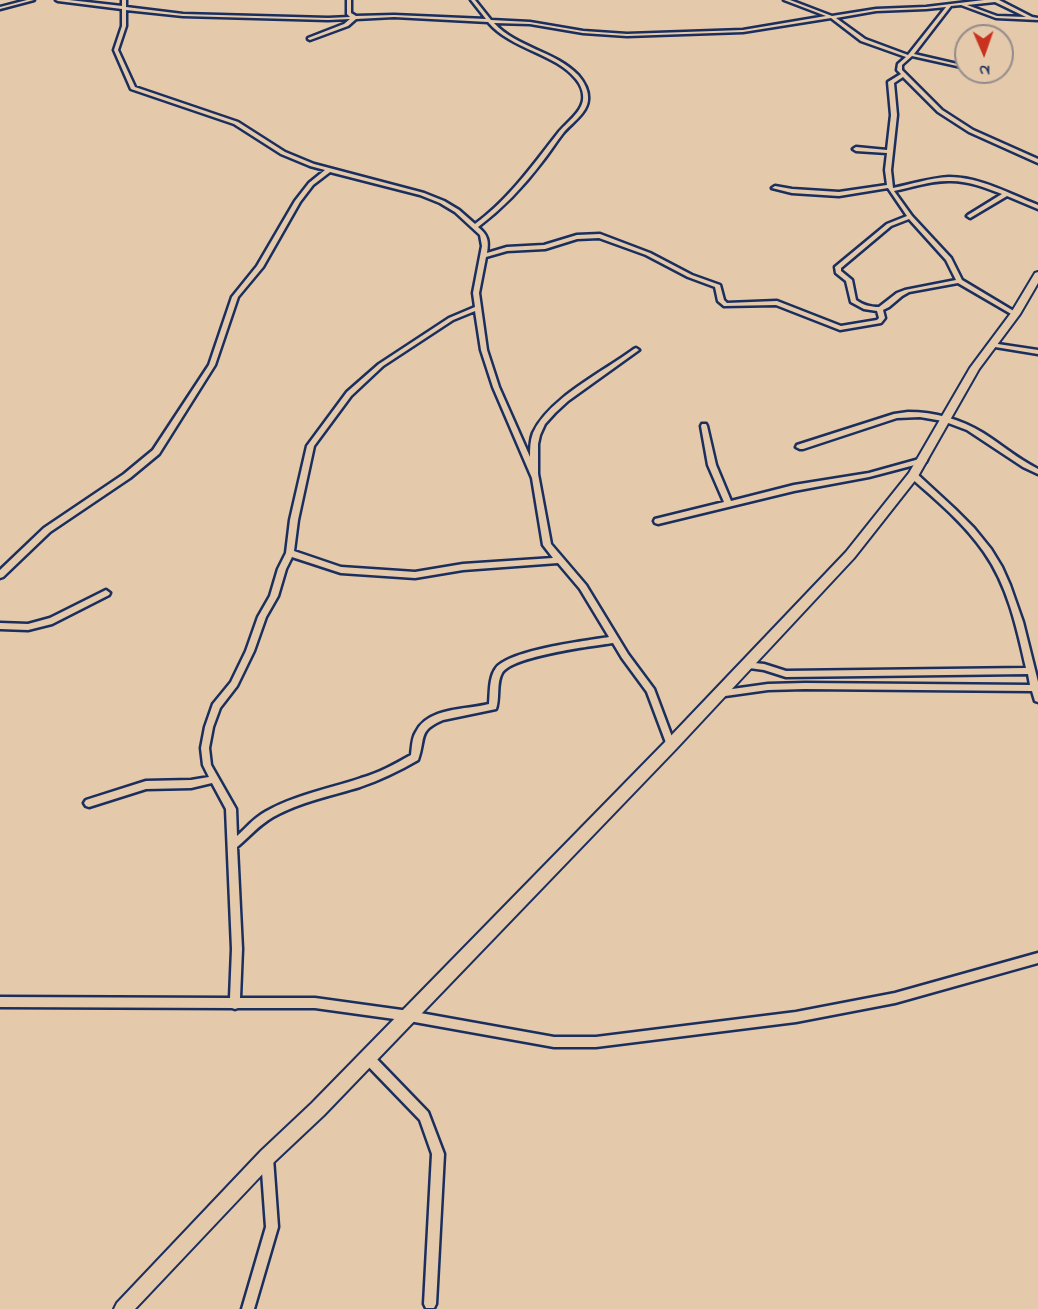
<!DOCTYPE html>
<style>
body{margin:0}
#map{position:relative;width:1038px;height:1309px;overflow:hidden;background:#e4c9ab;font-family:"Indie Flower",sans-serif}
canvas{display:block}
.north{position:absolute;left:954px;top:24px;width:60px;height:60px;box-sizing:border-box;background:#e4c9ab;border:2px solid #948b8c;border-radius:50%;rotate:178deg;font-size:16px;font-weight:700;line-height:24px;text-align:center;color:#1b2f5e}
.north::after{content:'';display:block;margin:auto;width:21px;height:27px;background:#c8321e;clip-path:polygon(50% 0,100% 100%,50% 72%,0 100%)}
</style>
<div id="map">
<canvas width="1038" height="1309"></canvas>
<div class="north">N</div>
</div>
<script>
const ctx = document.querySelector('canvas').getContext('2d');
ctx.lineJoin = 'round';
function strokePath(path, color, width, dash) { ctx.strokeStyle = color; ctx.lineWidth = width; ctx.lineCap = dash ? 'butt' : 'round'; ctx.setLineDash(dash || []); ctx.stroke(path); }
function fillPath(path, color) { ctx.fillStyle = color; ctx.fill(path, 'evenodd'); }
const minor = new Path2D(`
 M27 0H34L0 9V7Z
 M56 0H69L122 6V0H126V7L183 14 328 18 350 17 347 14V0H351V13L356 16 394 15 486 19 471 0H475L491 20 530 22 583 31 627 34 743 30 826 16 784 0H790L832 16 876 9 926 7 984 0H999L1032 17 1038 18V20L996 18 961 5 951 6 914 54 966 66V68L912 56 902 65V70L942 110 973 130 1038 159V163L969 132 938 112 903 77 894 83 897 115 891 170 893 188C912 184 930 178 949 177 980 177 1010 194 1038 205V209L1007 196 970 218 967 216 968 215 1002 194C986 188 969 181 951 181 932 180 913 187 894 191L912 216 951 258 962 280 1017 313V315H1013L958 283 909 292 902 296 889 307 883 310 885 318 881 323 840 330 776 305 724 306 718 301 715 287 688 277 646 255 599 238 577 239 545 249 507 251 486 257 479 293 487 350 499 387 530 457C530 449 530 441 533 433 549 398 603 372 634 349L636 348 639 350 568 401 555 413 545 424 540 435 538 444V474L551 544 586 585 628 654 654 689 675 745 674 748 671 749 668 748 647 692 622 658 613 643C592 646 512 656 502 673 496 683 500 698 496 709L443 720C417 731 426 738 418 760 399 771 380 780 360 787 330 796 300 802 273 817 259 825 249 837 237 847L242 949 240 998H315L409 1011 554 1037H596L796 1012 895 993 1038 953V963L895 1003 796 1022 596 1047H554L409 1021 315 1008H238L235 1009 232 1008 0 1007V997L230 998 232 949 226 809 212 783 191 788 146 789 89 807 86 806 84 803 86 800 89 799 146 781 191 780 209 777 203 765 201 748 205 727 213 704 231 682 246 651 258 617 270 596 278 569 286 553 290 520 307 446 347 392 379 364 449 318 475 307 473 293 482 246 480 235 455 212 440 203 420 195 330 172 313 185 300 202 263 267 238 297 215 365 159 454 130 478 50 532 3 577 0 578V570L44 528 124 474 153 450 209 365 232 297 257 266 295 201 309 183 325 170 310 166 281 154 234 124 131 89 114 50 122 26V9L58 1ZM995 2 1026 17 997 16 967 5ZM946 7 908 55 865 39 836 18 876 11 926 9ZM126 10 183 16 328 20 350 19 344 24 308 38V39L310 40 348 26 356 19 394 17 488 22C512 50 555 53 576 79 581 85 584 93 583 100 581 113 566 123 558 133 532 166 509 199 475 224L459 210 444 201 424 193 314 164 285 152 238 122 135 87 118 50 126 26ZM831 18 861 41 906 57 898 64 897 70 901 74 888 82 891 115 887 150 856 147 853 149 856 151 887 153 885 170 887 185 839 192 792 189 775 186 772 188 792 193 839 196 888 188 907 216 887 224 835 267 836 273 846 281 851 302 864 309 877 311 879 318 877 320 841 326 777 301 727 303 724 300 720 285 692 275 650 253 600 234 577 235 544 245 507 247 487 253C489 241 488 235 478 227 503 208 524 186 542 162 550 152 556 142 564 132 572 123 587 113 588 100 589 91 584 82 578 75 555 51 517 48 494 23L530 24 583 33 627 36 743 32ZM909 219 946 260 956 280 905 290 897 293 879 307C870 307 863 305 856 300L852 280 841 271V268L891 226ZM475 311 481 350 493 387 532 478 543 545 553 558 463 564 415 572 341 567 294 551 298 520 314 446 351 396 383 366 453 320ZM292 557 341 573 415 578 463 570 558 563 580 589 609 637C585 641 510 650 496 668 489 677 490 693 489 704 466 710 428 707 416 732 412 738 412 747 411 755 395 764 379 773 361 778 329 789 294 795 265 812 254 818 246 828 237 836L236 809 211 765 209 748 213 727 220 708 237 686 254 651 266 617 278 596 286 569Z
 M991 343 1038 350V354L989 346 988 345Z
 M908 412C935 412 960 419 983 433 1002 445 1018 459 1038 469V474L1023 467 967 430 943 421 920 417 897 418 803 449H800L796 447 797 445 894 414Z
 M702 424H706L707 426 716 465 731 501 794 485 869 473 923 458 927 460 926 462 869 477 794 491 658 524 655 523 654 521 655 519 724 502 708 465 701 426Z
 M910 473H916L955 509 974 528 991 549 1002 567 1010 585 1023 622 1038 682V702L1035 701 1032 691 805 689 768 690 718 697 715 696 714 694 715 692 718 691 768 684 805 683 1030 685 1028 674 786 677 764 670 742 667 741 665 742 663 745 662 764 664 786 671 1026 668C1017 628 1008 586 984 552 964 523 936 500 910 477L909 475Z
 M106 590 110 593 109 595 52 624 28 630 0 629V623L28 624 50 618Z
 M368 1053 372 1054 428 1112 444 1154 436 1304 434 1308H426L424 1304 432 1154 420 1120 364 1062 363 1058 364 1054Z
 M267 1152 271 1154 273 1158 278 1227 254 1309H242L266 1227 261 1158 263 1154Z`);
const secondary = new Path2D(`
 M1038 272V283L1020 314 979 369 917 478 854 558 676 749 324 1115 273 1163 135 1309H114L117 1303 261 1151 312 1103 666 741 846 552 909 473 970 368 1011 313 1035 273Z`);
strokePath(minor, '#1b2f5e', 5);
strokePath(secondary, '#1b2f5e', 4);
fillPath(minor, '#e4c9ab');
fillPath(secondary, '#e4c9ab');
</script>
